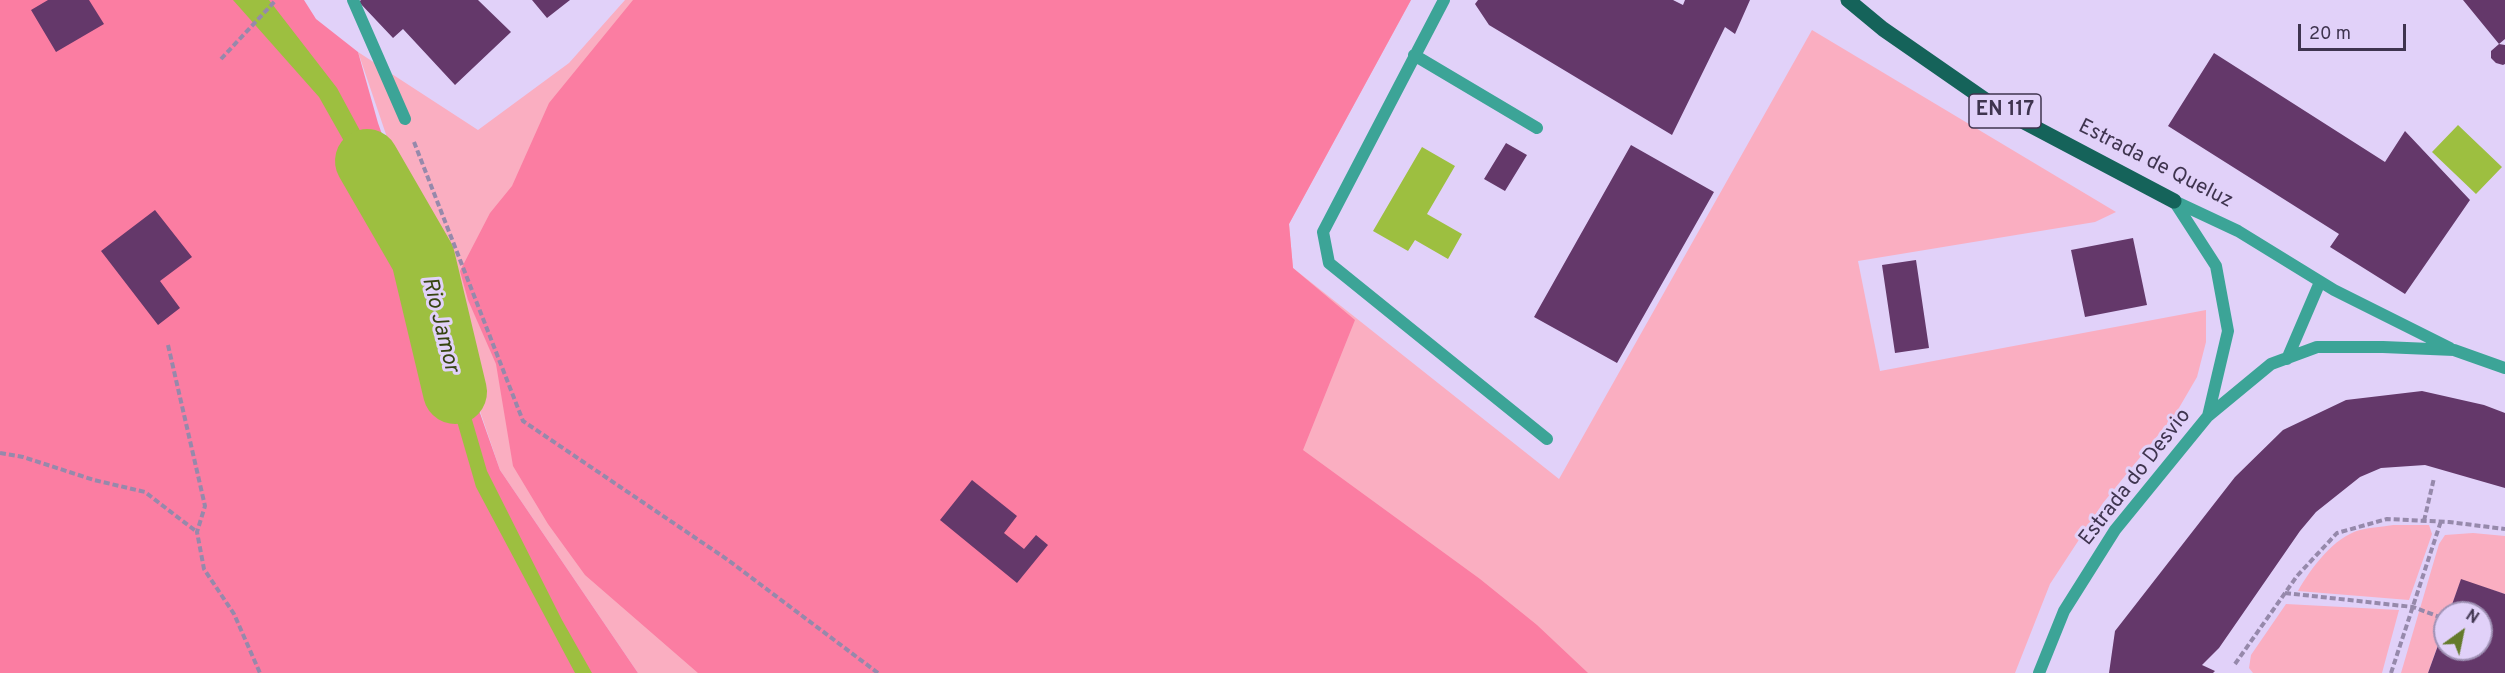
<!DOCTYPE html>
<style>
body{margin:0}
#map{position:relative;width:2505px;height:673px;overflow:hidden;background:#e1d1f9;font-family:Overpass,sans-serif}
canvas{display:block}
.north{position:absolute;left:2433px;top:601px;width:60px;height:60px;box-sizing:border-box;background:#e1d1f9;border:2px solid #a092b5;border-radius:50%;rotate:33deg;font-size:16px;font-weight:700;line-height:24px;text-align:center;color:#3f344f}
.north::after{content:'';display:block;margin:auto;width:21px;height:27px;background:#647a2b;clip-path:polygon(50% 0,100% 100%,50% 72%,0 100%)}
.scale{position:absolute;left:2298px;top:24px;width:108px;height:27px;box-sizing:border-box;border:3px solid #3f344f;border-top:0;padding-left:8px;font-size:18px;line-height:21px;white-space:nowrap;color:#3f344f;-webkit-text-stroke:4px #e1d1f9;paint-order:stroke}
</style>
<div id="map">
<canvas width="2505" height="673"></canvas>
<div class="north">N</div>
<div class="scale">20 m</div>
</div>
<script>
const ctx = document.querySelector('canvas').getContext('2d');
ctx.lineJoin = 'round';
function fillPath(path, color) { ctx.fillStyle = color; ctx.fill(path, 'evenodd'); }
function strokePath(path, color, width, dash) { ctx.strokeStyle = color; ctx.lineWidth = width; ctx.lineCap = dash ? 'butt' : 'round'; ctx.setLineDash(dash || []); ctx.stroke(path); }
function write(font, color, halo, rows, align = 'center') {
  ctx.font = font + ' Overpass,sans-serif'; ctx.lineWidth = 6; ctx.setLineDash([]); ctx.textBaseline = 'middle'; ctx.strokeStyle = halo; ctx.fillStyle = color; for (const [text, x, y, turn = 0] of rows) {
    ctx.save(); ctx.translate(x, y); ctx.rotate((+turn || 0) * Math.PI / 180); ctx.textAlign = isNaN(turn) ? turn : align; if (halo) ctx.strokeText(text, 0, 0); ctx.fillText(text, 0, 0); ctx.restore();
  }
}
fillPath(new Path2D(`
 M625 0H1411L1289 224 1293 268 1559 479 1812 30 2116 212 2095 222 1858 261 1880 371 2206 310V342L2197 377 2176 413 2103 503 2050 584 2015 673H638L500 470 358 52 478 130 569 63Z
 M2393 525H2429L2432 534 2409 600 2298 591C2311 568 2334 537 2360 530 2371 527 2382 527 2393 525Z
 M2473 533 2505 536V594L2461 580 2449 613H2445V625L2428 673H2401L2439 544 2445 535Z
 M2286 604 2399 610 2382 673H2253L2249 668 2251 655Z`), '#faaec1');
fillPath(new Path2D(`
 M0 0H304L316 19 358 52 378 123 500 470 638 673H0Z
 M633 0H1411L1289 224 1293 268 1355 320 1303 450 1480 579 1537 625 1588 673H698L585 575 548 524 513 466 496 364 468 300 460 271 490 213 512 186 549 103Z`), '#fb7da2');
fillPath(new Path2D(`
 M233 0H269L337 88 399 203 461 382 487 471 562 620 592 673H575L476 487 454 411 384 212 319 97Z
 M2458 125 2502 167 2476 194 2432 152Z
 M1422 147 1455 166 1427 214 1462 234 1448 259 1415 240 1408 251 1373 231Z`), '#9dbf40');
strokePath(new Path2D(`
 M367 161 423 258 455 392`), '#9dbf40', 64);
fillPath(new Path2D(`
 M48 0H89L104 24 56 52 31 10Z
 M361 0H478L511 32 455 85 403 29 393 38 359 2Z
 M532 0H570L547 18Z
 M1478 0H1673L1683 5 1685 0H1750L1735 34 1725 27 1672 135 1489 25 1475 4Z
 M2463 0H2505V39L2499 44Z
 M2499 44 2505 45V64L2503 65 2496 63 2491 58V51Z
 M2214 53 2385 162 2405 131 2470 200 2405 294 2330 247 2339 234 2168 126Z
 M1506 143 1527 155 1505 191 1484 179Z
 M1631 145 1714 192 1617 363 1534 317Z
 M155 210 192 257 160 281 180 308 158 325 101 251Z
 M2133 238 2147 305 2085 317 2071 250Z
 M1916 260 1929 348 1895 353 1882 265Z
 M2422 391 2484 405 2505 413V488L2425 465 2381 468 2360 477 2316 512 2300 531 2219 648 2202 665 2215 671 2213 673H2109L2115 631 2235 477 2283 430 2346 400Z
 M972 480 1017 516 1004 533 1024 549 1036 535 1048 545 1017 583 940 520Z
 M2461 579 2505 594V673H2428L2445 626V649H2481V613H2449Z`), '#64386a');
strokePath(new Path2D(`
 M221 59 276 0
 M414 142 523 421 728 560 878 673
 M168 345 205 506 197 532 204 569 234 614 260 673
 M0 453 23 457 94 480 145 492 197 532
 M2424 521 2434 478
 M2285 593 2413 607 2445 619
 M2235 664 2297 576 2337 533 2387 519 2449 522 2505 529
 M2391 673 2441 521`), '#9689ab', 4, [6, 3]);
strokePath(new Path2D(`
 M1444 0 1323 232 1329 263 1547 439
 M1414 55 1537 128`), '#3ca497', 12);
strokePath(new Path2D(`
 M353 0 405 119`), '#3ca497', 12);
strokePath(new Path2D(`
 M2174 201 2238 231 2334 290 2450 348
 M2287 359 2320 282
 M2208 416 2271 364 2317 347H2383L2454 350 2505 368
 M2039 673 2064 611 2115 530 2208 416 2228 331 2216 266 2174 201`), '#3ca497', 12);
strokePath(new Path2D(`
 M1848 0 1883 29 1994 106 2174 201`), '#15635a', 15);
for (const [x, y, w] of [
 [2005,111,72]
]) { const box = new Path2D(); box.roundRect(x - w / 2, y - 17, w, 34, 4.5); ctx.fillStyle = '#e1d1f9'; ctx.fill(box); strokePath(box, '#3f344f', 1.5); }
write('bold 20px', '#3f344f', null, [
 ["EN 117",2005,111]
]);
write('21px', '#3f344f', '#e1d1f9', [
 ["Estrada de Queluz",2155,165,27],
 ["Estrada do Desvio",2136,478,-52]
]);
write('italic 22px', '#364411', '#e1d1f9', [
 ["Rio Jamor",439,325,76]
]);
</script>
